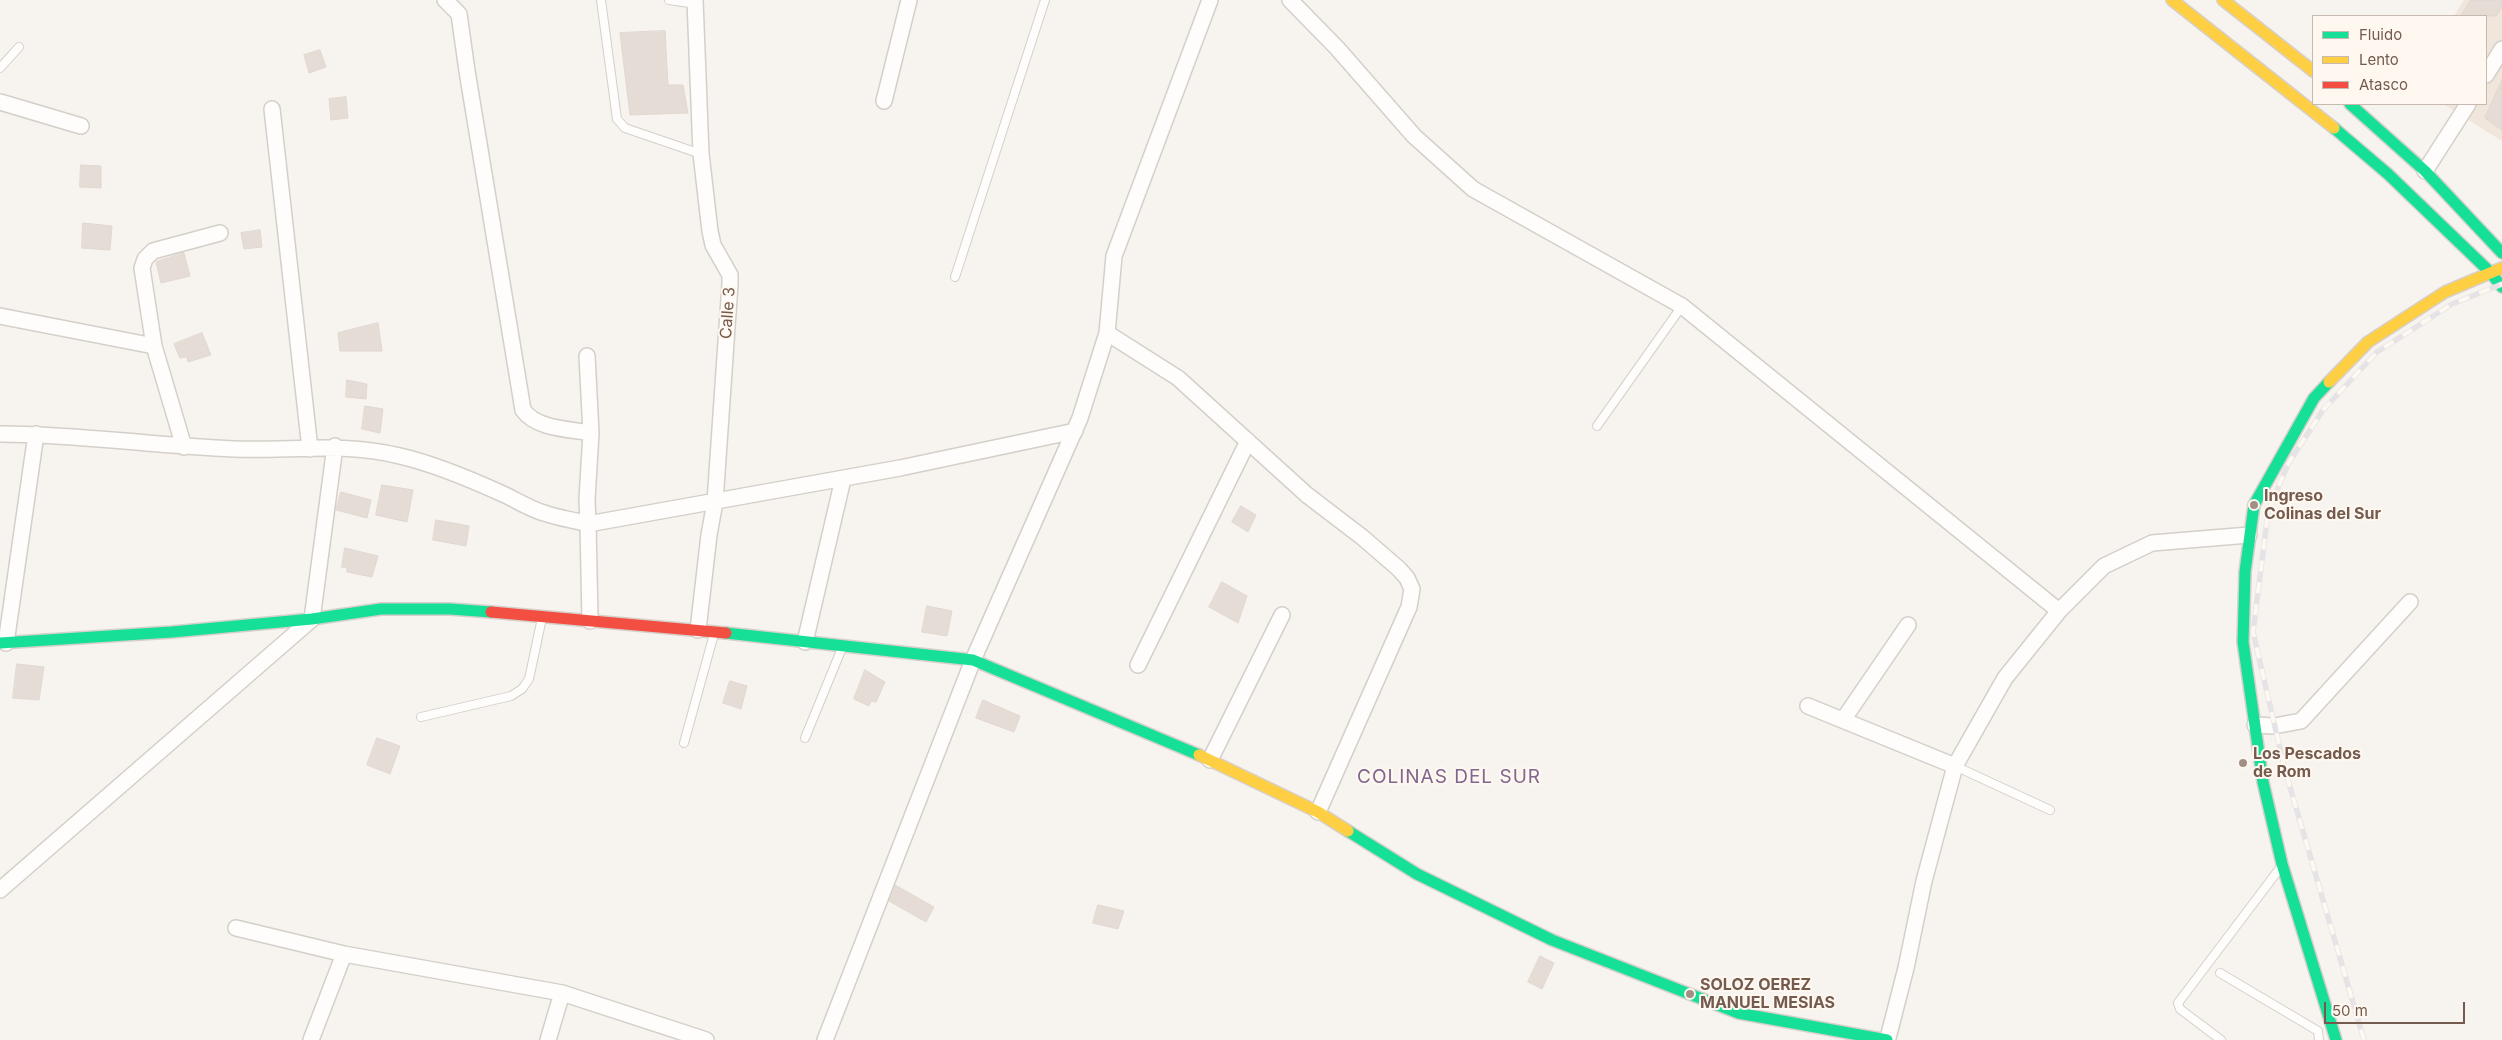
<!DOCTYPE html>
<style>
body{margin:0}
#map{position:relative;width:2502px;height:1040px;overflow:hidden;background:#f7f3ee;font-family:Inter,sans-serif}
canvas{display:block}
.legend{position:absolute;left:2312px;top:15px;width:175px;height:90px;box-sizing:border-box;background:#fef8f0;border:1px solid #c7b9af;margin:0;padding:6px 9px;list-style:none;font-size:15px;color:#755b4e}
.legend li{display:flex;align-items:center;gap:10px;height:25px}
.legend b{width:25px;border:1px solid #c7b9af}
.scale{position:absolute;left:2324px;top:1002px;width:141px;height:22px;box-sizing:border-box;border:2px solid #755b4e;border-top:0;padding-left:6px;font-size:15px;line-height:18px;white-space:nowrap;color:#755b4e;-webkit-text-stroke:4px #fef8f0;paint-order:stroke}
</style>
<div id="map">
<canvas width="2502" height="1040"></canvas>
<ul class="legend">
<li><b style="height:6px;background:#16e098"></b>Fluido</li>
<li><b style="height:6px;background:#ffcf43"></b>Lento</li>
<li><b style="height:6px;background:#f24e42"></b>Atasco</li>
</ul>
<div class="scale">50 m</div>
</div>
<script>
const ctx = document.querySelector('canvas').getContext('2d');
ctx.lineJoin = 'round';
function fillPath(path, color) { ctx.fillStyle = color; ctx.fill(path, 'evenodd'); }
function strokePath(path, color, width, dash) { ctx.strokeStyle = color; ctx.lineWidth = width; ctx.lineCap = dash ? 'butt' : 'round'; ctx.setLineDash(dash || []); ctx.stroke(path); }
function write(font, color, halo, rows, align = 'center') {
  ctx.font = font + ' Inter,sans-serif'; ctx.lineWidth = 4; ctx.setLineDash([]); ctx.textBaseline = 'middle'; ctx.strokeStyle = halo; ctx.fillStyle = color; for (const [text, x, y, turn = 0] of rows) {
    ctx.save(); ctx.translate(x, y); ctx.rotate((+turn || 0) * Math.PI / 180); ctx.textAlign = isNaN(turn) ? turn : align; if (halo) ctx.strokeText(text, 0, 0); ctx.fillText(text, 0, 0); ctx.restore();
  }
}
fillPath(new Path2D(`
 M2464 0H2502V141L2443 104H2486V16H2454Z`), '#f0e6dc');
const building = new Path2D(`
 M2471 0H2502V7L2496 16H2461Z
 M665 31 668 85H683L688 113 630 115 620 33Z
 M320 50 326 67 309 73 304 55Z
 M2502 80V130L2485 118Z
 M346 97 348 118 331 120 329 99Z
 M81 165 101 166V188L80 187Z
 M83 223 112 226 110 250 82 248Z
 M260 230 262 247 244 249 241 233Z
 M184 253 190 276 161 283 156 262Z
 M378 323 382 351H340L338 333Z
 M202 333 211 355 188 362 187 357 180 358 174 344Z
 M347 380 367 384 366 399 346 397Z
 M365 406 383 409 380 433 362 429Z
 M382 485 413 490 407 522 376 515Z
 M341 492 371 500 367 518 336 510Z
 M1241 506 1256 515 1248 532 1232 522Z
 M436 520 469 526 466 546 433 540Z
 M345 548 378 556 372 577 347 572V568L342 567Z
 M1222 582 1247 596 1238 623 1209 607Z
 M927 606 952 611 947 636 922 632Z
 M17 664 44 667 39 700 13 698Z
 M865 670 885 682 876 702 871 701 869 706 854 699Z
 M730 681 747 686 741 709 723 703Z
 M983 700 1020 716 1014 732 976 718Z
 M377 738 400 746 390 774 367 765Z
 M895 885 934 907 926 922 889 901Z
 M1098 905 1124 911 1118 929 1093 923Z
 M1540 956 1554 963 1542 989 1528 982Z`);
fillPath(building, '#e4dcd5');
strokePath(building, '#e0d7d0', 1);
const lane = new Path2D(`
 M601 0 617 119 625 128 701 154
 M669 0 696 4
 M0 68 19 47
 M955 277 1045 0
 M1597 426 1682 306
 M421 717 511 696 522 689 529 679 542 618
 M805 738 842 648
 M684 743 714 634
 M1955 766 2050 810
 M2220 973 2318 1031 2319 1040
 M2221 1040 2180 1009 2178 1003 2280 868`);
const street = new Path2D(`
 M445 0 459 14 467 71 523 410C536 429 569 429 591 433L587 499 588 524 900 468 1075 431
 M695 0 701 154 710 231 713 245 730 275V284L715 502 709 535 698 630
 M1290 0 1337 48 1414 136 1473 189 1682 306 2059 611
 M2486 75 2502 49
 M884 101 909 0
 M0 102 81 126
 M272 109 310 449
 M2425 171 2468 104
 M0 316 154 346 142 268 145 259 153 251 220 233
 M1107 333 1178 378 1307 495 1362 537 1399 569 1407 578 1412 589 1409 607 1318 812
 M154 346 184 447
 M587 356 591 433
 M0 434C78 434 156 446 234 449 291 451 344 442 400 456 435 464 470 479 503 494 516 500 530 509 544 513 558 518 574 520 588 524L590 621
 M805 642 843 479
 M6 643 36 434
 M1138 665 1248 441
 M1808 706 1955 766
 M1843 720 1908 625
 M2255 725 2274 726 2301 721 2410 602
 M1210 760 1282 615
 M0 890 312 619 335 446
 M236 928 344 954 562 993 706 1040
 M1888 1038 1906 968 1924 881 1955 766 2005 678 2059 611 2104 566 2152 543 2249 535
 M311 1040 344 954
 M548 1040 562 993
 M825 1040 973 660 1080 418 1107 333 1114 256 1210 0`);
const fast = new Path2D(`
 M2350 104 2425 171 2502 253
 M2334 128 2388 174 2490 272 2502 287
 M2329 382 2314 398 2254 505 2245 572 2243 642 2263 782 2282 864 2336 1040
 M726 633 973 660 1199 755
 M0 643 172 632 312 619 381 609H450L491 612
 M1348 831 1417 874 1552 940 1738 1013 1887 1040`);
const slow = new Path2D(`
 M2172 0 2334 128
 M2223 0 2313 71
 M2329 382 2368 342 2445 292 2502 268
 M1199 755 1318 812 1348 831`);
const jam = new Path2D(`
 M491 612 726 633`);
strokePath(lane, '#d5cfc9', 10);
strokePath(street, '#d5cfc9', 18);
strokePath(fast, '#d7d0ca', 14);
strokePath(slow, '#d7d0ca', 14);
strokePath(jam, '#d7d0ca', 14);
strokePath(lane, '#fefdfc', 8);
strokePath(street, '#fefdfc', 15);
strokePath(fast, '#16e098', 11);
strokePath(slow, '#ffcf43', 11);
strokePath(jam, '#f24e42', 11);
const rail = new Path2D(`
 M2364 1040 2285 770 2253 632 2268 512 2288 464 2323 410 2377 352 2452 304 2502 284`);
strokePath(rail, '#e5e3e6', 5.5);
strokePath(rail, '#fef8f0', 4, [11]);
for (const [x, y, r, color] of [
 [2254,505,5,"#a29086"],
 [2243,763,5,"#a29086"],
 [1690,994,5,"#a29086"]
]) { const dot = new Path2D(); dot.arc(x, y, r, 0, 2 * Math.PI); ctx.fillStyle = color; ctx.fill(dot); strokePath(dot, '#fef8f0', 2); }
write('16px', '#755b4e', '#fef8f0', [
 ["Calle 3",728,313,-86]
]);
write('bold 16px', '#755b4e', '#fef8f0', [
 ["Ingreso",2264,496],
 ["Colinas del Sur",2264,514],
 ["Los Pescados",2253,754],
 ["de Rom",2253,772],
 ["SOLOZ OEREZ",1700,985],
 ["MANUEL MESIAS",1700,1003]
], 'left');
ctx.letterSpacing = '1px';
write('19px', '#816690', '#fef8f0', [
 ["COLINAS DEL SUR",1449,777]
]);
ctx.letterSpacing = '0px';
</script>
